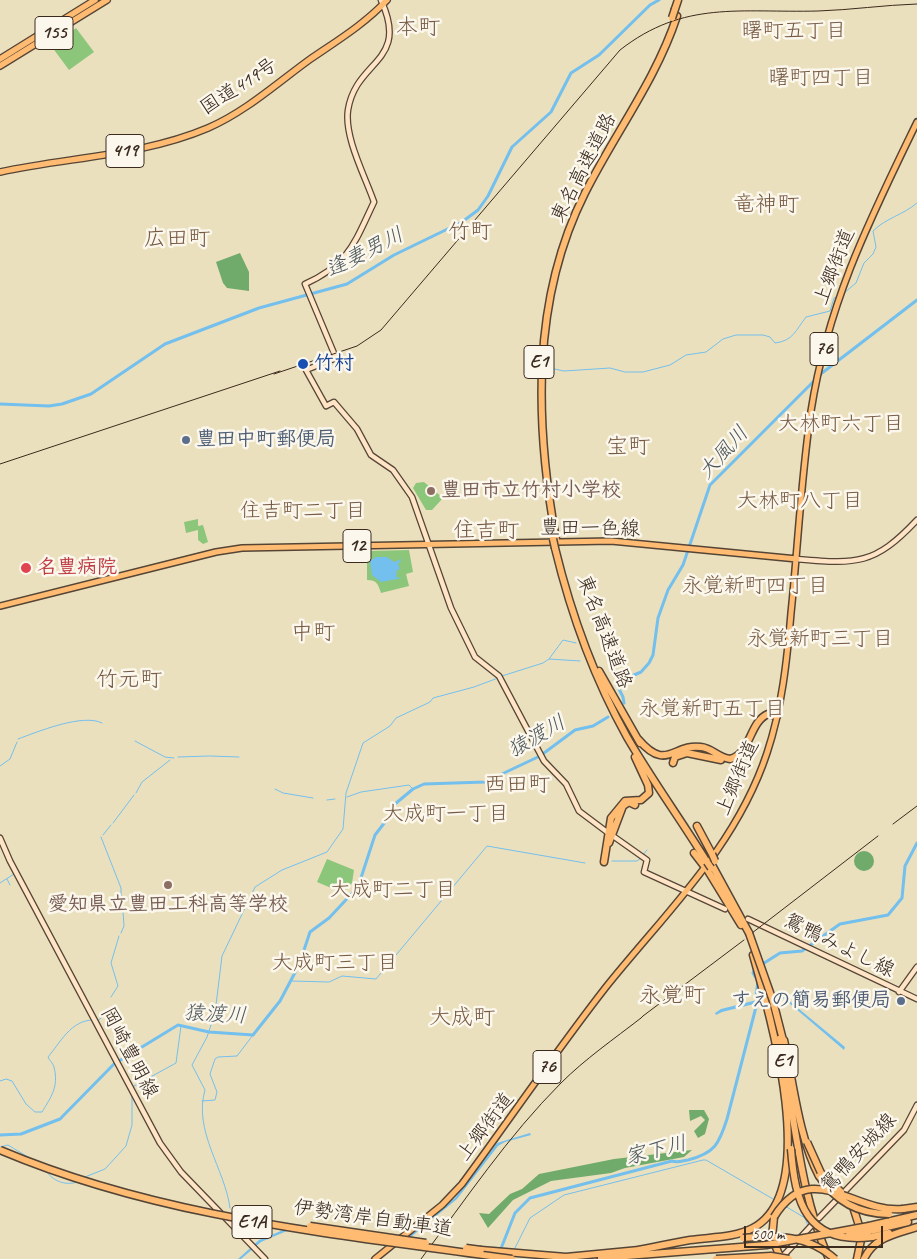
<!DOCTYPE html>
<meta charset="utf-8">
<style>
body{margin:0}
#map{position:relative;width:917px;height:1259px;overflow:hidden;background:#ebe0bd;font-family:Caveat,sans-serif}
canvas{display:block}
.scale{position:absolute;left:744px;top:1226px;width:139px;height:22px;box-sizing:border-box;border:2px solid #3b2a1e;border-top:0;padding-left:6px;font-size:15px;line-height:18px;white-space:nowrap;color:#3b2a1e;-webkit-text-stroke:4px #fbf7ec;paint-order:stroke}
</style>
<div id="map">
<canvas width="917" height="1259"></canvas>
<div class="scale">500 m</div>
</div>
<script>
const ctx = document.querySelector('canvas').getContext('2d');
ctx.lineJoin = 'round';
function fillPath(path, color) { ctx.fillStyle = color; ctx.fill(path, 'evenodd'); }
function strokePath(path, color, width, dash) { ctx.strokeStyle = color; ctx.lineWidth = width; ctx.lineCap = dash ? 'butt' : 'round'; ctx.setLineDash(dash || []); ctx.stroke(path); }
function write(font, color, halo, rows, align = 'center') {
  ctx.font = font + ' Caveat,"Klee One",sans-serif'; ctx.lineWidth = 5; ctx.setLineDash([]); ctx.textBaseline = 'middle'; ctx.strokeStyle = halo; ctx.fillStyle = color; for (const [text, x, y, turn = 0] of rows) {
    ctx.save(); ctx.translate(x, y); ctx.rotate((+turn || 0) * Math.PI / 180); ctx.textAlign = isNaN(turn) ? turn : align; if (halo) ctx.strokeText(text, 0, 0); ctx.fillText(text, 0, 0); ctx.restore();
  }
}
fillPath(new Path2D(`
 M76 28 94 52 69 70 52 47Z
 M424 482 443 498 432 510H426L413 488 416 483Z
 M198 519V526L203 525 208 542 203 544 198 540V530L186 533 184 522Z
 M409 550 413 572 406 574 409 586 381 593C378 584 377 580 367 580V551Z
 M327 859 354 870 352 883 343 893 317 882Z`), '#8cc67b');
fillPath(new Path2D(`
 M240 253 249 272V291L227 288 223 283 216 262Z
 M854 861a10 10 0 1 1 20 0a10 10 0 1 1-20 0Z
 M689 1110H704L709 1119 705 1134 698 1138 694 1131 705 1120 701 1116 690 1121Z
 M692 1150 684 1157 625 1168 611 1173 551 1181 513 1200 488 1228 479 1213 489 1214 510 1194 522 1189 539 1174 614 1159Z`), '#71ab6b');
fillPath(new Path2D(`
 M376 557H387L394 562 402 559 398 564 400 569 397 570 396 577 402 578 381 582 372 575 370 561Z
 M781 994 845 1047 844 1050 782 997 722 1012 716 1015 715 1013 721 1009Z
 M530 1133 531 1135 505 1142 498 1146 457 1199 405 1242 294 1228 261 1242 241 1259H238L259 1240 293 1226 405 1239 455 1198 497 1143Z`), '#73bfed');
strokePath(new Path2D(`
 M844 293 856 283 864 263 873 254 876 247 873 231C886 218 903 215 917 203
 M533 367H539
 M545 367 564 371 610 368 625 372H643L670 365 686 355 706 352 723 339 736 335H763L770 337 775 343C793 341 796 330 806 317L830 311 834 298 838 296
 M549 659 563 640 576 643
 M502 676 543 663 549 659 580 661
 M18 739C37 732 83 713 102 723
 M135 741 165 757 174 758
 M210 756 239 757
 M178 757 209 756
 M0 766 10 759 17 742
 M275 789 283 793 313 798
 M136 793 142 782 170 760
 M347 797 361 792 409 785 413 789
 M327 800 335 799
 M113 823 134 795
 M103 835 111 825
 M101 837 121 888V909
 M643 855 647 850
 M612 861H637L641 858
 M7 879 10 885
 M0 883 14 874
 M121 933 124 926 123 912
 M291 981 329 982 342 976 376 979 487 846 585 863
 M111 997 118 986 111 963 119 936
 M97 1021 117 1006
 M0 1081 6 1079 12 1081 26 1104 35 1112H42C51 1097 59 1087 54 1067 53 1063 49 1060 48 1057 60 1043 71 1020 93 1020
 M133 1090 134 1086 176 1063 181 1026
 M202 1101 215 1100 217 1092 210 1074 215 1059 218 1057 237 1056 253 1035
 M0 1147 8 1145 28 1157
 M45 1170C53 1181 64 1186 78 1182
 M85 1177 105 1169 126 1146 132 1125V1094
 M785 1206 805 1218 808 1226
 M230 1208C225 1169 193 1131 205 1090L192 1065 207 1037 215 1013 222 956 255 887 282 870 327 852 343 829 346 793 363 743 390 726 396 718 430 702 433 698 474 687 498 678
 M514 1250 530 1218 564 1195 703 1160H706L773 1199`), '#73bfed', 1);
strokePath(new Path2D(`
 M0 404 49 406 62 404 91 394 165 344 259 308 347 284 394 255 462 222 478 210 488 196 512 147 551 112 571 73 599 55 650 5 659 0
 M624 703 623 697 617 685 618 682 641 672 649 663 653 655 658 618 668 590 683 565 710 485 822 373 917 300
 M761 965 780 953 802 951 840 924 888 915 902 898 905 866 917 843
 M755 968 753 973 758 981 756 996
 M0 1135 21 1134 60 1119 114 1064 178 1025 209 1032 253 1035 280 1001 299 965 310 932 329 918 358 887 375 835 392 813 395 804 413 789 424 784 485 782 540 756 575 730 593 726 608 717
 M500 1251 515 1213 530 1198 672 1161C677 1163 682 1161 688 1160 715 1153 719 1144 727 1119L756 1007`), '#73bfed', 3);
const secondary = new Path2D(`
 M381 0C410 63 356 59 348 110 344 137 365 176 374 202 354 244 349 264 305 284L336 358 306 370 326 406 334 402 357 429 371 455 393 470 412 497 451 608 475 657 499 676 544 761 566 784 579 811 607 832
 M797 559C856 564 874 566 917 520
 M613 836 647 860 644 872 725 909
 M0 838 10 861 160 1143 181 1172 265 1259
 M748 919 917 999
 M899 992 917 967
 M819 1218 904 1130 917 1105
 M784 1255 812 1225`);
const primary = new Path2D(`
 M0 606 216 552 242 548 611 541 797 559
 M375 1259 442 1205 462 1184C510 1119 556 1051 606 987 666 912 736 847 767 753 782 708 787 660 791 613 798 546 801 478 811 411 828 302 870 219 917 122`);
const trunk = new Path2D(`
 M0 59 95 0
 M0 66 107 0
 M0 172C69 157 142 156 208 128 245 112 276 84 309 60 335 42 365 24 387 0`);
const motorway = new Path2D(`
 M675 9 678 0
 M556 539C535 424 531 300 585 193 615 133 656 80 677 16
 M555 548C571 614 594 678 627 737 652 780 681 820 707 862
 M599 671 640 743
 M638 739C667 773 673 743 701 747 712 748 719 758 730 759 751 754 749 722 768 714L777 716
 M673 763 675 757 687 753 721 760
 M697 826 712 854
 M609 843 623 806 629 802 635 805
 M694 853 704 866
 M604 862 611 818 625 801 641 800 649 793 648 785 635 757
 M712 865 749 933
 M708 871 741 925
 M773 1001 784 1044
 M779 1039C795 1113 798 1189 829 1259
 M784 1040C793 1081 799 1139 819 1176
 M903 1209 917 1207
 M854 1210 862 1235 857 1259
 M774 1217 772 1238 781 1259
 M869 1226 917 1215
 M870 1231 908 1222
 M872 1237 889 1233
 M481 1250 566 1257 639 1250
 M638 1250C655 1247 672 1243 690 1240 711 1237 734 1238 753 1228 822 1191 770 1014 753 955
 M601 1258 766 1245
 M864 1259C874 1237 896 1234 917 1227`);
strokePath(secondary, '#554536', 7);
strokePath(primary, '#554536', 8);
strokePath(trunk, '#554536', 8);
strokePath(motorway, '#554536', 9);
strokePath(secondary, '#ffe4c6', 4.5);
strokePath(primary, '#ffbb71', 5);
strokePath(trunk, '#ffbb71', 5.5);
strokePath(motorway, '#ffbb71', 6);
strokePath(new Path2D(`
 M641 1018 643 1016`), '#3b2a1e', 1);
strokePath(new Path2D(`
 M274 374 357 346 381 330 620 50C684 0 740 13 818 11 851 10 884 5 917 4
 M0 464 280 371
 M893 824 917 806
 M752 933 878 836
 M643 1016 744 940
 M421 1259C466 1199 508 1136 561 1083 585 1059 614 1039 641 1018`), '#3b2a1e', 1);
const motorwayBridge = new Path2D(`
 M672 18 675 9
 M553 539 555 548
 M712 854 715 861
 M707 862 711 868
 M749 933 773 1001
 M807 1142 821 1173 841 1192
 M791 1149C795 1202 806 1245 872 1237
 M0 1150C163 1219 338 1234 512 1259
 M819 1176C835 1201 859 1214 889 1214
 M774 1217C812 1156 853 1214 903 1209
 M310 1226 426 1243
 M849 1235 870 1231
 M743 1238C777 1235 808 1235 835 1259
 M766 1245 869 1226
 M466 1248 481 1250
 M716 1259 771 1256 789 1259`);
strokePath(motorwayBridge, '#554536', 9, []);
strokePath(motorwayBridge, '#ffbb71', 6);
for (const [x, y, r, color] of [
 [303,364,6,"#1a4fb4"],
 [186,440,5,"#5c6f8a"],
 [431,491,5,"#8d6e63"],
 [26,568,6,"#e0444e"],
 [168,885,5,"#8d6e63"],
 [901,1001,5,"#5c6f8a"]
]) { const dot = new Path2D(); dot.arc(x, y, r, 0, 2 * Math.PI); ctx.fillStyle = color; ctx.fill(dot); strokePath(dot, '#fbf7ec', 2); }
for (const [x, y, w] of [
 [54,33,38],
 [125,151,38],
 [824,349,28],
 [539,362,30],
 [357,546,28],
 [783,1061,30],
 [547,1067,28],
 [252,1222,40]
]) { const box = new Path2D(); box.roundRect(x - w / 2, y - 16.5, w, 33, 4); ctx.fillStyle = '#fbf7ec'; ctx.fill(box); strokePath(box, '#3b2a1e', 1); }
write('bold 19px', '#3b2a1e', null, [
 ["155",54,33],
 ["419",125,151],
 ["76",824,349],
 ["E1",539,362],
 ["12",357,546],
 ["E1",783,1061],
 ["76",547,1067],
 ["E1A",252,1222]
]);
write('20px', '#3b2a1e', '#fbf7ec', [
 ["国道419号",239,87,-33],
 ["東名高速道路",584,168,-63],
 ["上郷街道",835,267,-69],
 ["豊田一色線",590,529,1],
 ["東名高速道路",604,632,69],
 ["上郷街道",738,778,-67],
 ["鴛鴨みよし線",839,946,26],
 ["岡崎豊明線",129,1053,62],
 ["上郷街道",486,1127,-53],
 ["鴛鴨安城線",859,1153,-47],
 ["伊勢湾岸自動車道",373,1219,8]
]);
write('bold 20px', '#164399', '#fbf7ec', [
 ["竹村",314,364]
], 'left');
write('bold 20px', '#4e5e75', '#fbf7ec', [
 ["豊田中町郵便局",196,440],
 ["すえの簡易郵便局",891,1001,"right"]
], 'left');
write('bold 20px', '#785e54', '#fbf7ec', [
 ["豊田市立竹村小学校",441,491],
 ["愛知県立豊田工科高等学校",168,905,"center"]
], 'left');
write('bold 20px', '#be3a42', '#fbf7ec', [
 ["名豊病院",37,568]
], 'left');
write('21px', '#765942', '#fbf7ec', [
 ["曙町五丁目",794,31],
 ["曙町四丁目",821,78],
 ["大林町六丁目",841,424],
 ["大林町八丁目",800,501],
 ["住吉町二丁目",303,511],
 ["永覚新町四丁目",755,586],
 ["永覚新町三丁目",820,639],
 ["永覚新町五丁目",712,709],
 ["大成町一丁目",446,814],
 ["大成町二丁目",393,890],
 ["大成町三丁目",335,963]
]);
write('italic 21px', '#4c575c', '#fbf7ec', [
 ["逢妻男川",365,253,-27],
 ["大風川",724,453,-48],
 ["猿渡川",537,737,-30],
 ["猿渡川",215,1015,3],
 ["家下川",656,1151,-14]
]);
write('22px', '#765942', '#fbf7ec', [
 ["本町",418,28],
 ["竜神町",766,205],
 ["竹町",470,232],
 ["広田町",177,239],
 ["宝町",628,447],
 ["住吉町",486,531],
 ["中町",313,633],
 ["竹元町",129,680],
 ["西田町",517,785],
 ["永覚町",672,996],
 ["大成町",462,1018]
]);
</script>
